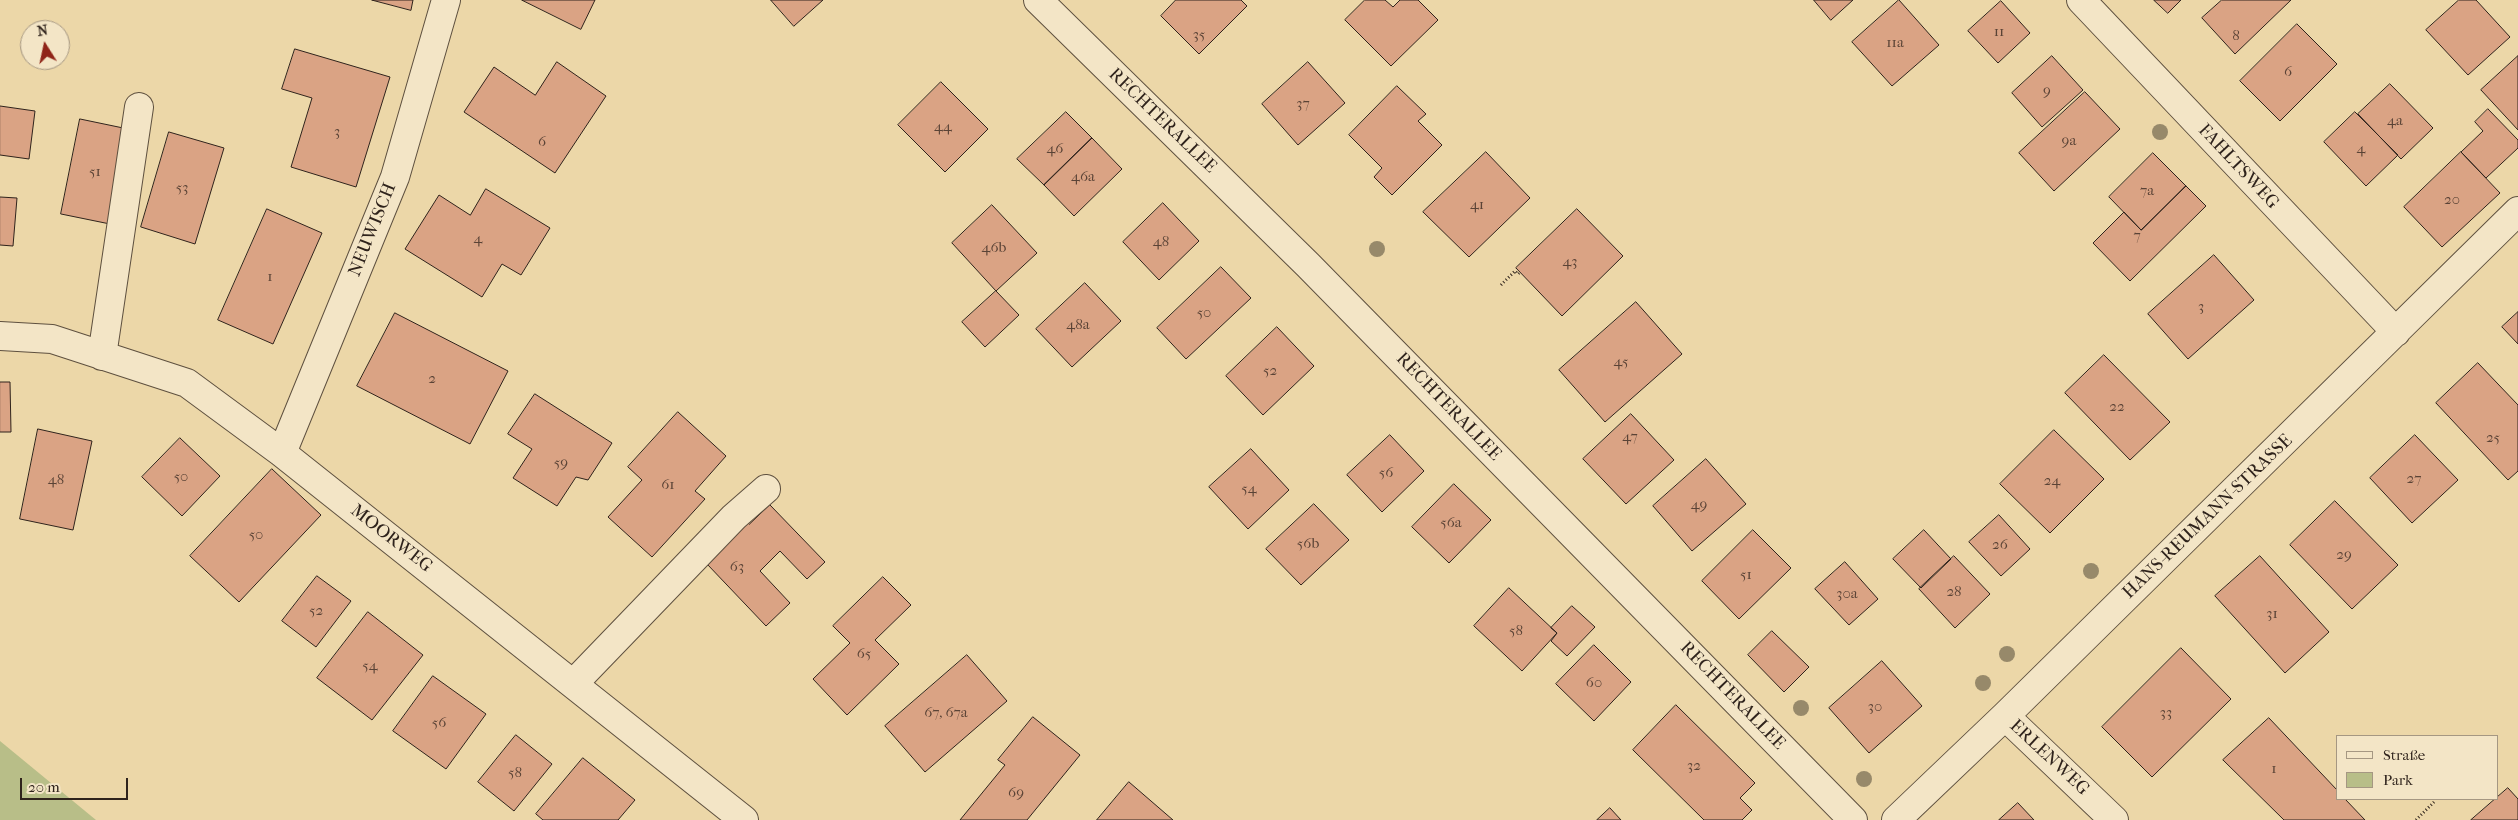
<!DOCTYPE html>
<meta charset="utf-8">
<style>
body{margin:0}
#map{position:relative;width:2518px;height:820px;overflow:hidden;background:#ecd7a8;font-family:"IM FELL French Canon",serif}
canvas{display:block}
.legend{position:absolute;left:2336px;top:735px;width:162px;height:65px;box-sizing:border-box;background:#f3e5c6;border:1px solid #a59782;margin:0;padding:6px 9px;list-style:none;font-size:15px;color:#2f231c}
.legend li{display:flex;align-items:center;gap:10px;height:25px}
.legend b{width:25px;border:1px solid #a59782}
.north{position:absolute;left:20px;top:20px;width:50px;height:50px;box-sizing:border-box;background:#f3e5c6;border:1px solid #a59782;border-radius:50%;rotate:350deg;font-size:14px;font-weight:700;line-height:20px;text-align:center;color:#2f231c}
.north::after{content:'';display:block;margin:auto;width:18px;height:22px;background:#8f2418;clip-path:polygon(50% 0,100% 100%,50% 72%,0 100%)}
.scale{position:absolute;left:20px;top:778px;width:108px;height:22px;box-sizing:border-box;border:2px solid #2f231c;border-top:0;padding-left:6px;font-size:15px;line-height:18px;white-space:nowrap;color:#2f231c;-webkit-text-stroke:4px #f3e5c6;paint-order:stroke}
</style>
<div id="map">
<canvas width="2518" height="820"></canvas>
<ul class="legend">
<li><b style="height:6px;background:#f3e5c6"></b>Straße</li>
<li><b style="height:14px;background:#b8be88"></b>Park</li>
</ul>
<div class="north">N</div>
<div class="scale">20 m</div>
</div>
<script>
const ctx = document.querySelector('canvas').getContext('2d');
ctx.lineJoin = 'round';
function fillPath(path, color) { ctx.fillStyle = color; ctx.fill(path, 'evenodd'); }
function strokePath(path, color, width, dash) { ctx.strokeStyle = color; ctx.lineWidth = width; ctx.lineCap = dash ? 'butt' : 'round'; ctx.setLineDash(dash || []); ctx.stroke(path); }
function write(font, color, halo, rows, align = 'center') {
  ctx.font = font + ' "IM FELL French Canon",serif'; ctx.lineWidth = 5; ctx.setLineDash([]); ctx.textBaseline = 'middle'; ctx.strokeStyle = halo; ctx.fillStyle = color; for (const [text, x, y, turn = 0] of rows) {
    ctx.save(); ctx.translate(x, y); ctx.rotate((+turn || 0) * Math.PI / 180); ctx.textAlign = isNaN(turn) ? turn : align; if (halo) ctx.strokeText(text, 0, 0); ctx.fillText(text, 0, 0); ctx.restore();
  }
}
fillPath(new Path2D(`
 M0 741 96 820H0Z`), '#b8be88');
const building = new Path2D(`
 M372 0H413L411 10Z
 M522 0H595L581 29Z
 M771 0H823L794 26Z
 M1176 0H1241L1247 6 1199 54 1161 16Z
 M1365 0H1385L1393 7 1400 0H1418L1438 20 1391 66 1345 20Z
 M1814 0H1853L1831 20Z
 M1899 0 1939 45 1892 86 1852 42Z
 M2154 0H2181L2168 13Z
 M2222 0H2291L2235 54 2202 18Z
 M2459 0H2476L2510 37 2468 75 2426 30Z
 M2001 1 2030 33 1998 63 1968 31Z
 M2297 24 2337 64 2280 121 2240 81Z
 M295 49 390 77 356 187 291 167 312 98 282 89Z
 M2052 56 2083 90 2042 127 2012 93Z
 M2518 56V130L2481 90Z
 M557 62 606 96 555 173 464 112 494 67 535 95Z
 M1308 62 1345 103 1298 145 1262 104Z
 M941 82 988 129 945 172 898 125Z
 M2390 84 2433 128 2401 159 2358 114Z
 M1397 86 1426 114 1418 121 1442 145 1392 195 1374 177 1382 168 1349 135Z
 M2085 92 2120 129 2054 191 2019 153Z
 M0 106 35 111 29 159 0 155Z
 M2488 109 2518 140V148L2486 178 2461 152 2483 131 2475 122Z
 M1066 112 1092 138 1044 185 1017 159Z
 M2355 112 2398 155 2366 186 2324 142Z
 M80 119 128 129 110 224 61 214Z
 M169 132 224 148 195 244 141 227Z
 M1092 138 1122 169 1074 216 1044 185Z
 M1486 152 1530 198 1469 257 1423 212Z
 M2461 152 2500 193 2442 247 2404 207Z
 M2153 153 2186 186 2141 230 2109 197Z
 M2186 186 2206 206 2130 281 2093 243 2124 212 2141 230Z
 M486 189 550 228 521 275 502 264 482 297 405 249 439 195 470 215Z
 M0 197 17 198 13 246 0 245Z
 M1163 203 1199 241 1159 280 1123 242Z
 M992 205 1037 253 996 291 952 243Z
 M267 209 322 233 273 344 218 320Z
 M1577 209 1623 256 1562 316 1516 268Z
 M2214 255 2254 300 2188 359 2148 314Z
 M1221 267 1251 298 1186 359 1157 328Z
 M1085 283 1121 321 1072 367 1036 329Z
 M996 291 1019 315 985 347 962 322Z
 M1636 302 1682 354 1605 422 1559 370Z
 M2518 312V344L2502 327Z
 M395 313 508 371 470 444 357 386Z
 M1277 327 1314 366 1263 415 1226 376Z
 M2104 355 2170 422 2130 460 2065 393Z
 M2478 363 2518 405V471L2508 480 2436 403Z
 M0 382H10L11 432H0Z
 M535 394 612 443 588 480 576 477 557 506 513 478 532 449 508 434Z
 M678 412 726 456 695 491 705 499 652 557 608 517 642 480 628 467Z
 M1631 414 1674 460 1626 504 1583 459Z
 M38 429 92 441 73 530 20 519Z
 M2054 430 2104 479 2050 533 2000 484Z
 M1390 435 1424 471 1382 512 1347 475Z
 M2415 435 2458 480 2412 523 2370 478Z
 M180 438 220 476 182 516 142 477Z
 M1251 449 1289 490 1248 529 1209 487Z
 M1706 459 1746 504 1692 551 1653 506Z
 M272 469 321 515 239 602 190 556Z
 M1454 484 1491 520 1449 563 1412 527Z
 M2335 501 2398 565 2352 609 2290 545Z
 M1314 504 1349 540 1301 585 1266 549Z
 M770 505 825 562 807 579 780 551 760 571 790 603 766 626 707 564 722 550 715 543 742 517 749 524Z
 M1999 515 2030 549 2001 576 1969 542Z
 M1753 530 1791 568 1739 619 1702 581Z
 M1924 530 1951 559 1921 588 1893 559Z
 M1954 556 1990 594 1955 628 1919 589Z
 M2260 556 2329 632 2285 673 2215 596Z
 M1845 562 1878 599 1849 625 1815 589Z
 M317 576 351 601 316 647 282 621Z
 M883 577 911 605 875 640 899 664 847 715 813 679 850 643 833 626Z
 M1509 588 1557 633 1522 671 1474 626Z
 M1572 606 1595 627 1567 656 1551 641 1557 633 1551 628Z
 M368 612 423 655 372 720 317 678Z
 M1772 631 1809 667 1784 692 1748 655Z
 M1594 645 1631 682 1594 721 1556 684Z
 M2181 648 2231 699 2152 777 2102 727Z
 M967 655 1007 701 925 772 885 726Z
 M1882 661 1922 706 1869 753 1829 708Z
 M433 676 486 714 446 769 393 731Z
 M1676 705 1755 783 1740 798 1752 810 1742 820H1704L1633 750Z
 M1033 717 1080 755 1027 820H960L1005 765 998 760Z
 M2269 718 2337 790V799H2345L2365 820H2284L2223 760Z
 M516 735 552 764 514 811 478 782Z
 M583 758 635 800 618 820H543L536 814Z
 M1129 782 1173 820H1097Z
 M2508 788 2518 799V820H2471Z
 M2018 803 2034 820H1999Z
 M1610 808 1621 820H1597Z`);
fillPath(building, '#daa384');
strokePath(building, '#2f231c', 1);
const minor = new Path2D(`
 M1038 0 1308 265 1853 820
 M2081 0 2396 332
 M0 336 52 339 187 383 282 453 744 820
 M102 356 139 107
 M282 453 395 177 446 0
 M573 684 734 517 766 489
 M2005 716 2114 820
 M1896 820 2005 716 2518 211`);
strokePath(minor, '#5e503f', 30);
strokePath(new Path2D(`
 M1501 285 1515 271 1518 274 1520 272
 M2416 820 2434 802`), '#2f231c', 3, [1, 2.5]);
strokePath(minor, '#f3e5c6', 28);
ctx.fillStyle = '#97896a';
for (const [x, y] of [
 [2160,132],
 [1377,249],
 [2091,571],
 [2007,654],
 [1983,683],
 [1801,708],
 [1864,779]
]) { ctx.beginPath(); ctx.arc(x, y, 8, 0, 2 * Math.PI); ctx.fill(); }
write('15px', '#5a4336', null, [
 ["11",1999,32],
 ["35",1199,35],
 ["8",2236,36],
 ["11a",1895,43],
 ["6",2288,72],
 ["9",2047,91],
 ["37",1303,104],
 ["4a",2395,121],
 ["44",943,127],
 ["3",337,132],
 ["9a",2069,141],
 ["6",542,142],
 ["46",1055,149],
 ["4",2361,149],
 ["51",95,172],
 ["46a",1083,177],
 ["53",182,188],
 ["7a",2147,191],
 ["20",2452,200],
 ["41",1477,205],
 ["7",2137,236],
 ["4",478,239],
 ["48",1161,242],
 ["46b",994,248],
 ["43",1570,262],
 ["1",270,277],
 ["3",2201,307],
 ["50",1204,313],
 ["48a",1078,325],
 ["45",1621,362],
 ["52",1270,371],
 ["2",432,379],
 ["22",2117,407],
 ["47",1630,437],
 ["25",2493,438],
 ["59",561,463],
 ["56",1386,473],
 ["50",181,477],
 ["27",2414,479],
 ["48",56,480],
 ["24",2052,481],
 ["61",668,485],
 ["54",1249,489],
 ["49",1699,505],
 ["56a",1451,523],
 ["50",256,535],
 ["56b",1308,544],
 ["26",2000,545],
 ["29",2344,555],
 ["63",737,567],
 ["51",1746,575],
 ["28",1954,592],
 ["30a",1847,594],
 ["52",316,611],
 ["31",2272,614],
 ["58",1516,631],
 ["65",864,654],
 ["54",370,666],
 ["60",1594,683],
 ["30",1875,707],
 ["67, 67a",946,713],
 ["33",2166,713],
 ["56",439,723],
 ["32",1694,766],
 ["1",2274,769],
 ["58",515,773],
 ["69",1016,793]
]);
write('18px', '#2f231c', '#f3e5c6', [
 ["RECHTERALLEE",1162,121,44],
 ["FAHLTSWEG",2238,167,47],
 ["NEUWISCH",373,230,-68],
 ["RECHTERALLEE",1448,407,46],
 ["HANS-REUMANN-STRASSE",2208,517,-44],
 ["MOORWEG",391,539,38],
 ["RECHTERALLEE",1732,696,46],
 ["ERLENWEG",2049,758,43]
]);
</script>
